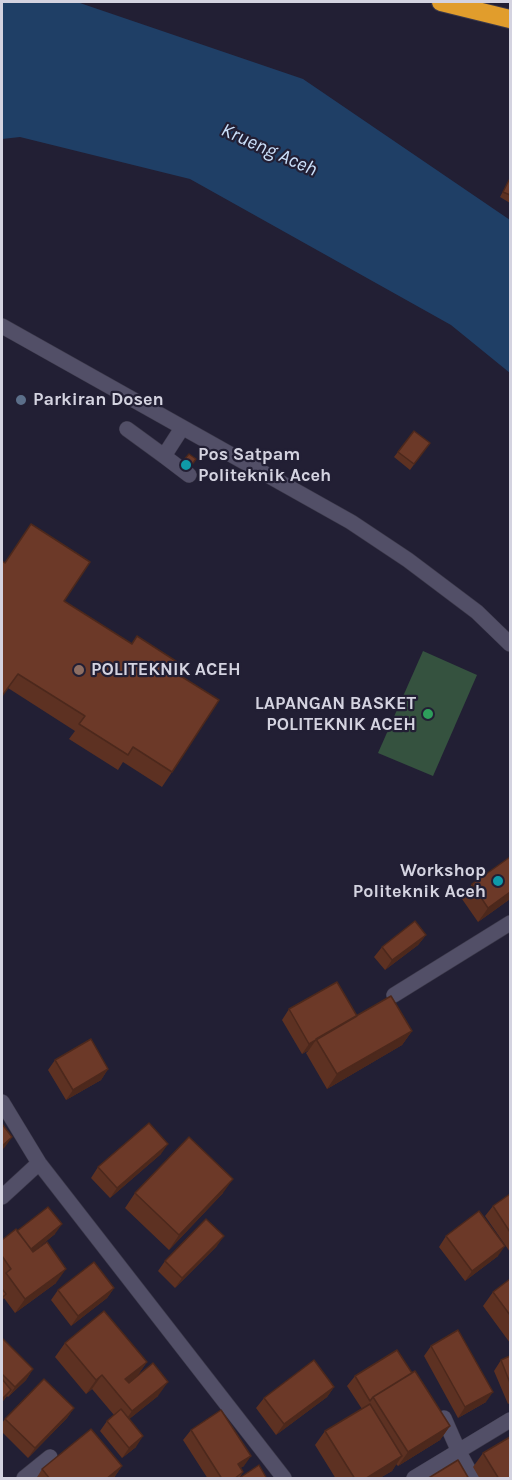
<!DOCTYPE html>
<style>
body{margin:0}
#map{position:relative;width:512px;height:1480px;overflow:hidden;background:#221f34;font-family:Karla,sans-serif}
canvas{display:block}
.frame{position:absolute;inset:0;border:3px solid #d4d3e0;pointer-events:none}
</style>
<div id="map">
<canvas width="512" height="1480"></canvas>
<div class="frame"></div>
</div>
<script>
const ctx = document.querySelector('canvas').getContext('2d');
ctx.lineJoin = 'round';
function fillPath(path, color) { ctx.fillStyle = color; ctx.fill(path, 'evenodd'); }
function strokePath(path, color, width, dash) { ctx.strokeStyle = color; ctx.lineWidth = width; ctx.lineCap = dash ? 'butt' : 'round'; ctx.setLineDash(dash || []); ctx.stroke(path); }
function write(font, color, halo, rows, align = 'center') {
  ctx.font = font + ' Karla,sans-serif'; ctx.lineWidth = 4.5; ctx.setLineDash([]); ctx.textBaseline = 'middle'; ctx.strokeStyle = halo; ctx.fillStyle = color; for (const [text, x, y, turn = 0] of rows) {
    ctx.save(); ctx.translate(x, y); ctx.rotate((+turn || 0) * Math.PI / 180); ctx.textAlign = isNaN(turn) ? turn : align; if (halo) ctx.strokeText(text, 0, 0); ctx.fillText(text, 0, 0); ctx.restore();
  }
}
fillPath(new Path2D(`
 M423 651 477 675 433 776 378 753Z`), '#35523f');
fillPath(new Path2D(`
 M2 2H77L303 79 510 220V373L451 325 190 179 20 137 2 139Z`), '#1f3f66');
const minor = new Path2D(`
 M2 326 351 522 408 560 477 612 510 644
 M182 428 164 456 189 475
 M127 429 164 456
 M394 995 510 923
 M2 1102 39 1163 284 1478
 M2 1197 39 1163
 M444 1418 459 1452 473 1478
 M24 1478 50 1457
 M414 1478 510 1420`);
const highway = new Path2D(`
 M441 2 510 19`);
strokePath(minor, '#3c394a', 16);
strokePath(highway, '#3c394a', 20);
strokePath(minor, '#524f67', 15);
strokePath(highway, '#e19d2c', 18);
fillPath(new Path2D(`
 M509 180 510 181V203L500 197Z
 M414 431 430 443 410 470 394 457Z
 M189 454 196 459 187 472 180 466Z
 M31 524 64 601 131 644 137 636 179 675 172 772 162 787 123 762 118 770 69 739 75 731 8 688 5 563Z
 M472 884 510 899 478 922 462 899Z
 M426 935 418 945 385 970 374 957 382 947Z
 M289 1009 357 1016 412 1031 402 1045 327 1089 306 1053 309 1050 302 1054 282 1020Z
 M55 1060 108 1069 101 1080 66 1100 48 1070Z
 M161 1154 110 1198 91 1178 98 1167Z
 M135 1193H223L169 1250 125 1208Z
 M510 1194V1252L485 1216 493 1206Z
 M17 1231 55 1234 33 1252 56 1283 15 1313 4 1298 2 1301V1240Z
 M446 1236 498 1256 465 1281 439 1247Z
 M217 1246 175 1288 158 1271 165 1261Z
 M510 1279V1343L483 1306 493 1292Z
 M114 1288 107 1298 71 1326 51 1300 58 1290Z
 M2 1338 33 1369 26 1380 8 1397 7 1396 2 1402Z
 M65 1343 147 1362 137 1376 158 1396 129 1419 136 1447 122 1458 100 1431 107 1421 114 1415 92 1389 86 1394 55 1357Z
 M431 1346 486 1402 458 1418 424 1356Z
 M510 1356V1403L508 1404 494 1371 501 1360Z
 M412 1373 450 1426 440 1440 398 1466 396 1464 392 1471 378 1479H336L315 1445 325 1431 362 1409 347 1386 355 1376Z
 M334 1387 327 1397 276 1435 256 1408 264 1398Z
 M74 1408 67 1418 28 1458 2 1432V1423L5 1419Z
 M191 1430 244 1466 240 1468 243 1472 240 1477 267 1479H208L183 1440Z
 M483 1453 510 1479H480L473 1467Z
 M122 1466 113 1479H36L42 1469Z`), '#5d3122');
fillPath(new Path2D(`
 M510 892V899L478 922 488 908Z
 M426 935 418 945 385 970 392 960Z
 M412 1031 402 1045 327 1089 337 1074Z
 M316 1040 309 1050 302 1054 309 1044Z
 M108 1069 101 1080 66 1100 73 1090Z
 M12 1137 5 1147 2 1150V1146Z
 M168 1144 161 1154 110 1198 117 1188Z
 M233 1179 223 1193 169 1250 179 1235Z
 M62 1224 55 1234 24 1259 31 1249Z
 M224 1236 217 1246 175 1288 182 1278Z
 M505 1246 498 1256 465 1281 472 1271Z
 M66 1269 56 1283 15 1313 25 1299Z
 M114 1288 107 1298 71 1326 78 1316Z
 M147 1362 137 1376 115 1393 125 1379Z
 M33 1369 26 1380 8 1397 15 1387Z
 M102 1375 92 1389 86 1394 96 1380Z
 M168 1382 158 1396 122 1425 132 1411Z
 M334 1387 327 1397 276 1435 284 1424Z
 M11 1390 4 1400 2 1402V1399Z
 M493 1392 486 1402 458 1418 465 1407Z
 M74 1408 67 1418 28 1458 35 1448Z
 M450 1426 440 1440 398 1466 408 1452Z
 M143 1436 136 1447 122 1458 129 1448Z
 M251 1456 244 1466 230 1474 238 1464Z
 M402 1456 392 1471 378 1479H365Z
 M122 1466 113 1479H106Z`), '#4c281c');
const building = new Path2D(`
 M509 180 510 181V195L503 192Z
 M414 431 430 443 414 464 398 452Z
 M189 454 196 459 191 466 183 461Z
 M31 524 90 562 64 601 132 644 137 636 185 667 179 675 219 700 172 772 133 747 128 755 79 724 85 716 18 674 2 696V561L5 563Z
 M510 857V892L488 908 472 884Z
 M415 921 426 935 392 960 382 947Z
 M337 982 357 1016 309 1044 289 1009Z
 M391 996 412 1031 337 1074 316 1039Z
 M91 1039 108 1069 73 1090 55 1060Z
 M149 1123 168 1144 117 1188 98 1167Z
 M2 1124 12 1137 2 1146Z
 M189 1137 233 1179 179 1235 135 1193Z
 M510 1194V1232L493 1206Z
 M48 1207 62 1224 31 1249 17 1231Z
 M479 1211 505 1246 472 1271 446 1236Z
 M206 1219 224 1236 182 1278 165 1261Z
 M16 1229 33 1252 47 1242 66 1269 25 1299 6 1273 11 1269 2 1256V1240Z
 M94 1262 114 1288 78 1316 58 1290Z
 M510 1279V1315L493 1292Z
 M2 1289 6 1294 2 1298Z
 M104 1311 147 1362 125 1379 129 1383 153 1363 168 1382 132 1411 102 1375 96 1380 65 1343Z
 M458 1330 493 1392 465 1407 431 1346Z
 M2 1338 33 1369 15 1387 2 1374Z
 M397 1350 412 1373 373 1397 370 1401 355 1376Z
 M510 1356V1383L501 1360Z
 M314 1360 334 1387 284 1424 264 1398Z
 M415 1371 450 1426 408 1452 373 1397Z
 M2 1379 11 1390 2 1399Z
 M44 1379 74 1408 35 1448 5 1419Z
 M370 1404 402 1456 365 1479H355L325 1431Z
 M121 1409 143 1436 129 1448 107 1421Z
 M221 1410 251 1456 238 1464 243 1472 234 1479H222L191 1430Z
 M91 1429 122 1466 106 1479H50L42 1469Z
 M510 1437V1479H499L483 1453Z
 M458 1460 469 1479H427Z
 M259 1465 267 1479H238Z`);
fillPath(building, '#6c3928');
strokePath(building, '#4c281c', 1.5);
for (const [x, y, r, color] of [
 [21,400,6,"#5c6f8a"],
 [186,465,6,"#0f9aa8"],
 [79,670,6,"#8d6e63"],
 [428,714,6,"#2e9e5b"],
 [498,881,6,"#0f9aa8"]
]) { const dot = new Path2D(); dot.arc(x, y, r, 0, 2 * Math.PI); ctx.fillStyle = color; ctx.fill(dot); strokePath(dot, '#221f34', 2); }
write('bold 18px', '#d4d3e0', '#221f34', [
 ["Parkiran Dosen",33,400],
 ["Pos Satpam",198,455],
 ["Politeknik Aceh",198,476],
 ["POLITEKNIK ACEH",91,670],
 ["LAPANGAN BASKET",416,704,"right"],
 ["POLITEKNIK ACEH",416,725,"right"],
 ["Workshop",486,871,"right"],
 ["Politeknik Aceh",486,892,"right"]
], 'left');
write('italic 20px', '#cbe0fa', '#221f34', [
 ["Krueng Aceh",269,150,24]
]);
</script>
